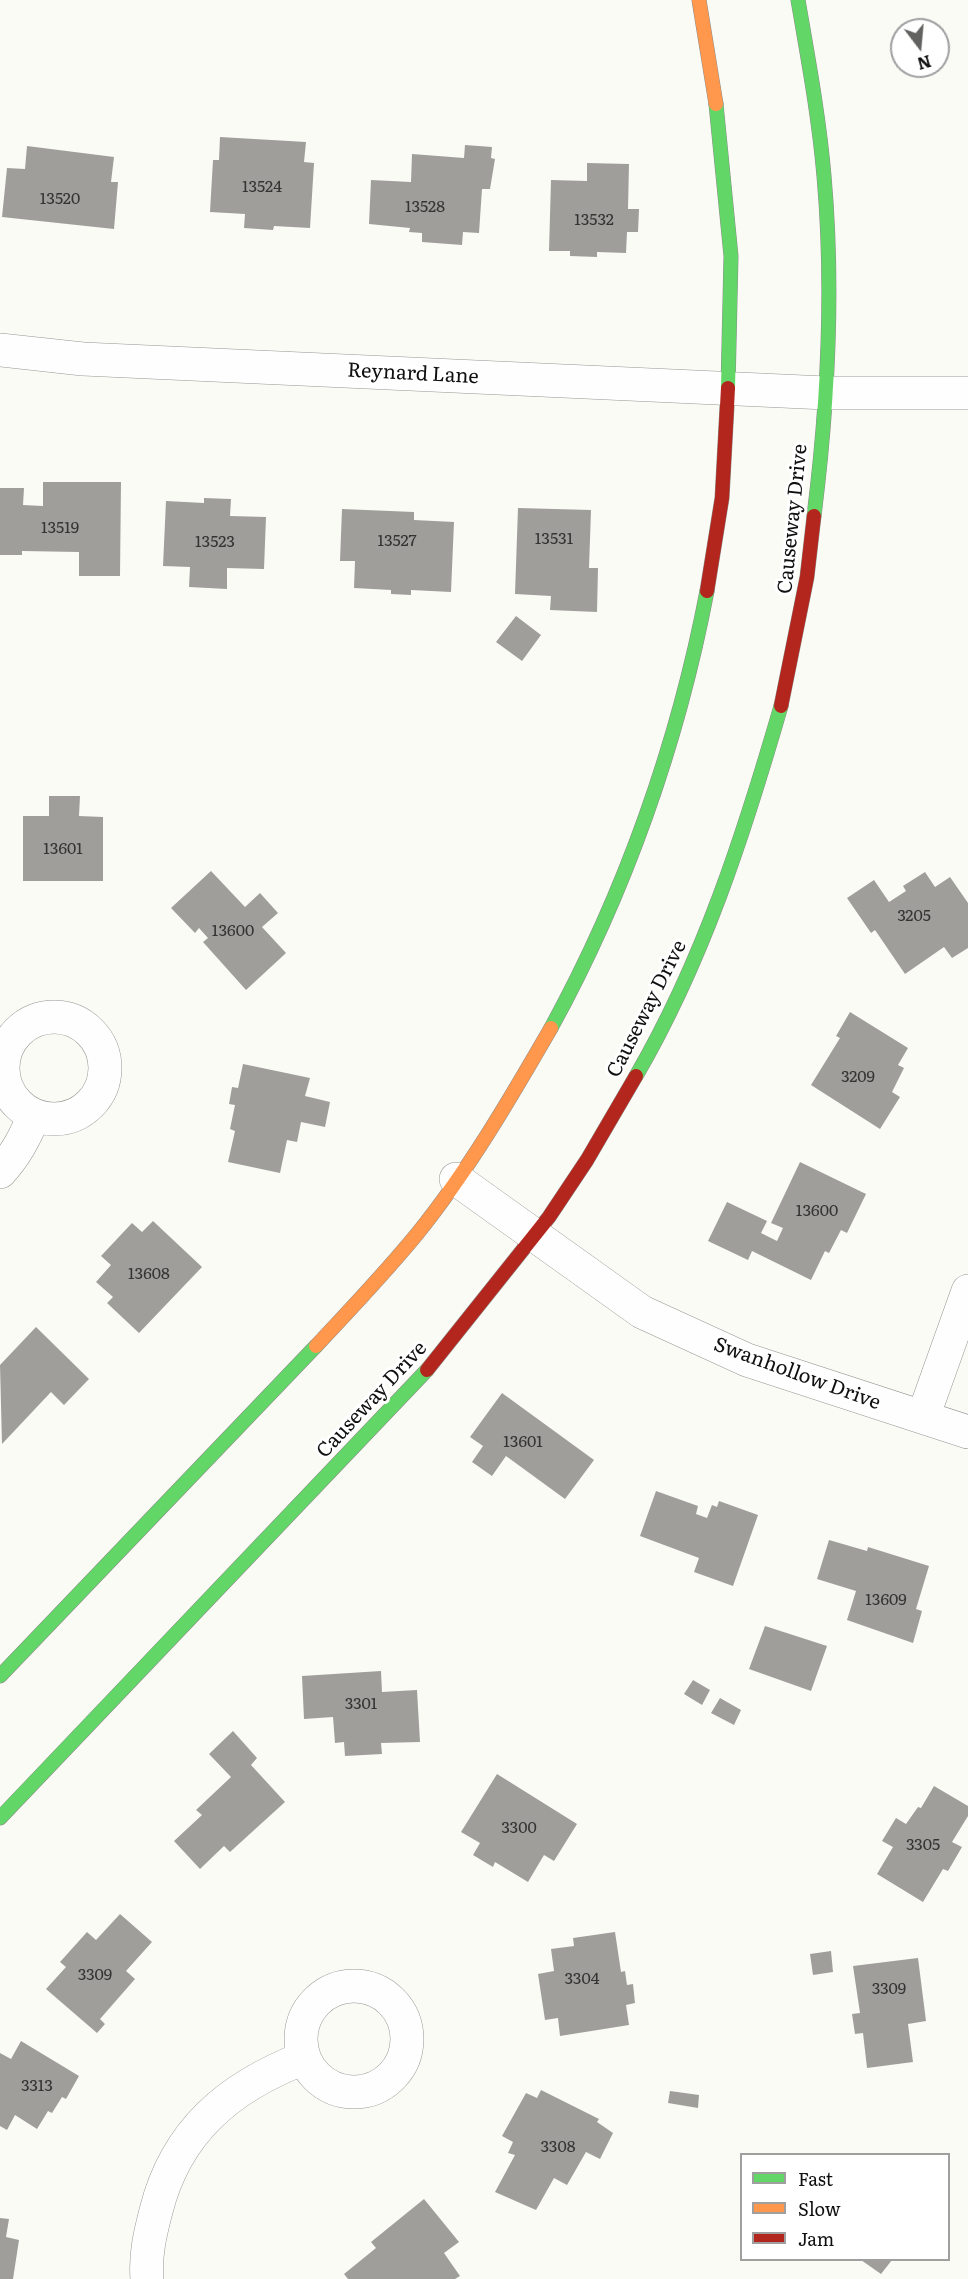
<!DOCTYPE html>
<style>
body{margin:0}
#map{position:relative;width:968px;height:2279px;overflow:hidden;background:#fbfbf6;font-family:Literata,serif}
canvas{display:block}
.legend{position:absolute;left:740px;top:2153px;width:210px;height:108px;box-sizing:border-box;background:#fff;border:2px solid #9f9f9f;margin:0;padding:8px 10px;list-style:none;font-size:18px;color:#101010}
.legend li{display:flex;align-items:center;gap:12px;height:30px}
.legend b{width:30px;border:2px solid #9f9f9f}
.north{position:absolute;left:890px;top:18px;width:60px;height:60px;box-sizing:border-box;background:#fff;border:2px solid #9f9f9f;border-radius:50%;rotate:164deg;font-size:16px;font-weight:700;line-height:24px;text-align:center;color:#101010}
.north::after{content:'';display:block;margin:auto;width:21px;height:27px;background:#626260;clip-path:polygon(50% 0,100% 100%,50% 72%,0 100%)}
</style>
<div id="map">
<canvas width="968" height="2279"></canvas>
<ul class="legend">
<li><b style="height:8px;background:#63d668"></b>Fast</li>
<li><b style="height:8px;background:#ff974d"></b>Slow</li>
<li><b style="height:8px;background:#b3261e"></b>Jam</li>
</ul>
<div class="north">N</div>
</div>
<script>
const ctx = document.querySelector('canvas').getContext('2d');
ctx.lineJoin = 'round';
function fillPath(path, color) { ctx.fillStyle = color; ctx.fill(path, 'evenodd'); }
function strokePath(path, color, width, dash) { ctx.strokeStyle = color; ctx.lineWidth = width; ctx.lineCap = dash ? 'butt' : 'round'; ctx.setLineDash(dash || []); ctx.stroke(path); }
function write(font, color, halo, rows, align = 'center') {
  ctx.font = font + ' Literata,serif'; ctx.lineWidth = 6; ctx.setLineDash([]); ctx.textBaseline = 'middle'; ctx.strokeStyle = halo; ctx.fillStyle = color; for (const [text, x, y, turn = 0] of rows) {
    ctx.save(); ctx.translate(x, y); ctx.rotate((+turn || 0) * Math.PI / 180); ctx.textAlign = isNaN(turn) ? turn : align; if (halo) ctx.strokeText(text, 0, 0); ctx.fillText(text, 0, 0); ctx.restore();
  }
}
fillPath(new Path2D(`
 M220 137 306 142 304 162 314 163 310 228 274 226 273 230 244 228 245 214 210 212 213 160H219Z
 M465 145 492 147 491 158 495 159 490 189H482L479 233 463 232 462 245 422 242V233L409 232 410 228 369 224 371 180 411 182 412 154 464 158Z
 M27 146 114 157 111 182H118L114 229 2 217 7 168 25 169Z
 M587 163 629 164 628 209H639L638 232H627L626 253 597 252V257L570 256V251H549L551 180 587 181Z
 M43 482H121L120 576H79V552L22 551V555H0V488H24L23 505 43 506Z
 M204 498 231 499 230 516 266 517 264 569 227 568V589L189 587 190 567 163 566 166 501 204 503Z
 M518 508 591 510 589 568H598L597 612 550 610 551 596 515 594Z
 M342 509 414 512V520L454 522 451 592 411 590V595L391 594V590L354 588 355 561H340Z
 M516 616 541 635 522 661 496 642Z
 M49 796H80L79 816 103 817V881H23V816H49Z
 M211 871 245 907 260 893 278 913 262 927 286 953 246 990 203 942 208 938 199 928 195 933 171 908Z
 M925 872 935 887 950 877 968 903V948L952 958 944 947 905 974 875 930 871 933 847 898 874 880 889 902 906 891 903 886Z
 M850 1012 908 1048 898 1065 904 1068 892 1092 900 1097 880 1129 811 1085 840 1038 836 1036Z
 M243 1064 310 1078 305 1096 330 1102 325 1127 301 1122 297 1142 287 1140 280 1173 228 1162 235 1131 230 1129 235 1105 229 1104 232 1087 238 1088Z
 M800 1162 866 1194 847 1233 841 1230 829 1253 825 1251 811 1280 752 1251 748 1260 708 1241 727 1202 767 1221 761 1233 777 1241 783 1228 771 1223Z
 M153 1221 202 1267 139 1333 107 1303 113 1297 96 1282 111 1265 101 1256 132 1223 142 1232Z
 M36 1327 89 1379 64 1405 51 1392 2 1444 0 1365Z
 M502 1393 594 1460 565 1499 506 1456 492 1476 472 1462 483 1446 470 1437Z
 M656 1491 698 1506 696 1514 707 1518 712 1505 717 1507 719 1501 758 1515 733 1586 694 1572 699 1558 640 1536Z
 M829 1540 867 1551 868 1547 929 1566 916 1609 922 1611 913 1643 847 1620 856 1591 817 1579Z
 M765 1626 827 1646 811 1691 749 1669Z
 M381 1671 382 1692 417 1690 420 1742 381 1743 382 1754 345 1756 344 1742 335 1743 333 1717 304 1719 302 1676Z
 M693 1680 710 1690 702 1705 684 1694Z
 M720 1698 741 1710 734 1725 711 1713Z
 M233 1731 257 1758 251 1765 285 1802 230 1852 224 1846 200 1869 174 1841 202 1815 196 1810 231 1777 209 1754Z
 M497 1774 577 1824 554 1861 544 1855 528 1882 495 1862 493 1867 473 1855 480 1843 461 1832Z
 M934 1786 968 1806V1816L952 1842 962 1847 948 1871 943 1869 923 1902 877 1874 893 1847 882 1841 896 1818 906 1824 918 1807 921 1808Z
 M120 1914 152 1942 126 1971 135 1979 100 2019 105 2024 97 2033 46 1989 66 1967 60 1962 87 1932 96 1940Z
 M615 1932 621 1972 625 1971 627 1985 633 1984 635 2003 626 2005 629 2025 560 2036 558 2018 545 2020 538 1974 554 1971 551 1949 574 1946 573 1938Z
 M831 1951 833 1972 813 1975 810 1954Z
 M918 1958 926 2021 908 2024 913 2062 867 2068 863 2033 855 2034 852 2014 860 2013 853 1966Z
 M21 2041 79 2076 66 2099 62 2097 52 2113 48 2111 37 2129 15 2115 7 2130 0 2126V2053L11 2059Z
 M541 2090 599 2119 597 2122 613 2133 600 2159 586 2152 567 2185 554 2178 536 2210 495 2192 515 2155 508 2153 513 2142 502 2136 526 2093 537 2098Z
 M670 2091 699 2095 698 2108 668 2103Z
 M424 2199 459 2242 444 2253 460 2276 455 2279H348L344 2274 376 2248 371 2242Z
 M0 2218 9 2219 6 2237 19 2240 13 2279H0Z
 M861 2260H892L881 2274Z`), '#9f9e9b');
const street = new Path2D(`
 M0 350 83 359 826 393H968
 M3 1068a51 51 0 1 1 102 0a51 51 0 1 1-102 0Z
 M0 1172C16 1155 26 1136 34 1115
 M456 1179 642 1312 747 1360 968 1432
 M923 1417 968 1291
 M301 2039a53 53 0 1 1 106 0a53 53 0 1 1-106 0Z
 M147 2279C145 2255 150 2234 156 2211 176 2131 229 2087 304 2058`);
const fast = new Path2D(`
 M798 0C808 58 819 117 824 176 834 289 828 404 814 516
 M716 104 731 256 728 388
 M551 1028C625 893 678 743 707 591
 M636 1076C703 961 744 834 781 706
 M0 1676 316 1346
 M0 1818 427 1370`);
const slow = new Path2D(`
 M699 0 716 104
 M316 1346C350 1310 385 1273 417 1234 468 1171 510 1099 551 1028`);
const jam = new Path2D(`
 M707 591 722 498 728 388
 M781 706 807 577 814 516
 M427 1370 549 1217 587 1160 636 1076`);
strokePath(street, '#969694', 34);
strokePath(fast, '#8c8c8a', 15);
strokePath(slow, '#8c8c8a', 15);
strokePath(jam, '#8c8c8a', 15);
strokePath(street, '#fefefe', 33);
strokePath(fast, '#63d668', 14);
strokePath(slow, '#ff974d', 14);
strokePath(jam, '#b3261e', 14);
write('16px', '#343433', null, [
 ["13524",262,187],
 ["13520",60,199],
 ["13528",425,207],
 ["13532",594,220],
 ["13519",60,528],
 ["13531",554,539],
 ["13527",397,541],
 ["13523",215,542],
 ["13601",63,849],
 ["3205",914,916],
 ["13600",233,931],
 ["3209",858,1077],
 ["13600",817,1211],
 ["13608",149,1274],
 ["13601",523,1442],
 ["13609",886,1600],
 ["3301",361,1704],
 ["3300",519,1828],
 ["3305",923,1845],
 ["3309",95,1975],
 ["3304",582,1979],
 ["3309",889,1989],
 ["3313",37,2086],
 ["3308",558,2147]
]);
write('20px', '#101010', '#fff', [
 ["Reynard Lane",413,374,3],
 ["Causeway Drive",793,519,-84],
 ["Causeway Drive",647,1009,-63],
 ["Swanhollow Drive",797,1374,20],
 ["Causeway Drive",372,1400,-47]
]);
</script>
